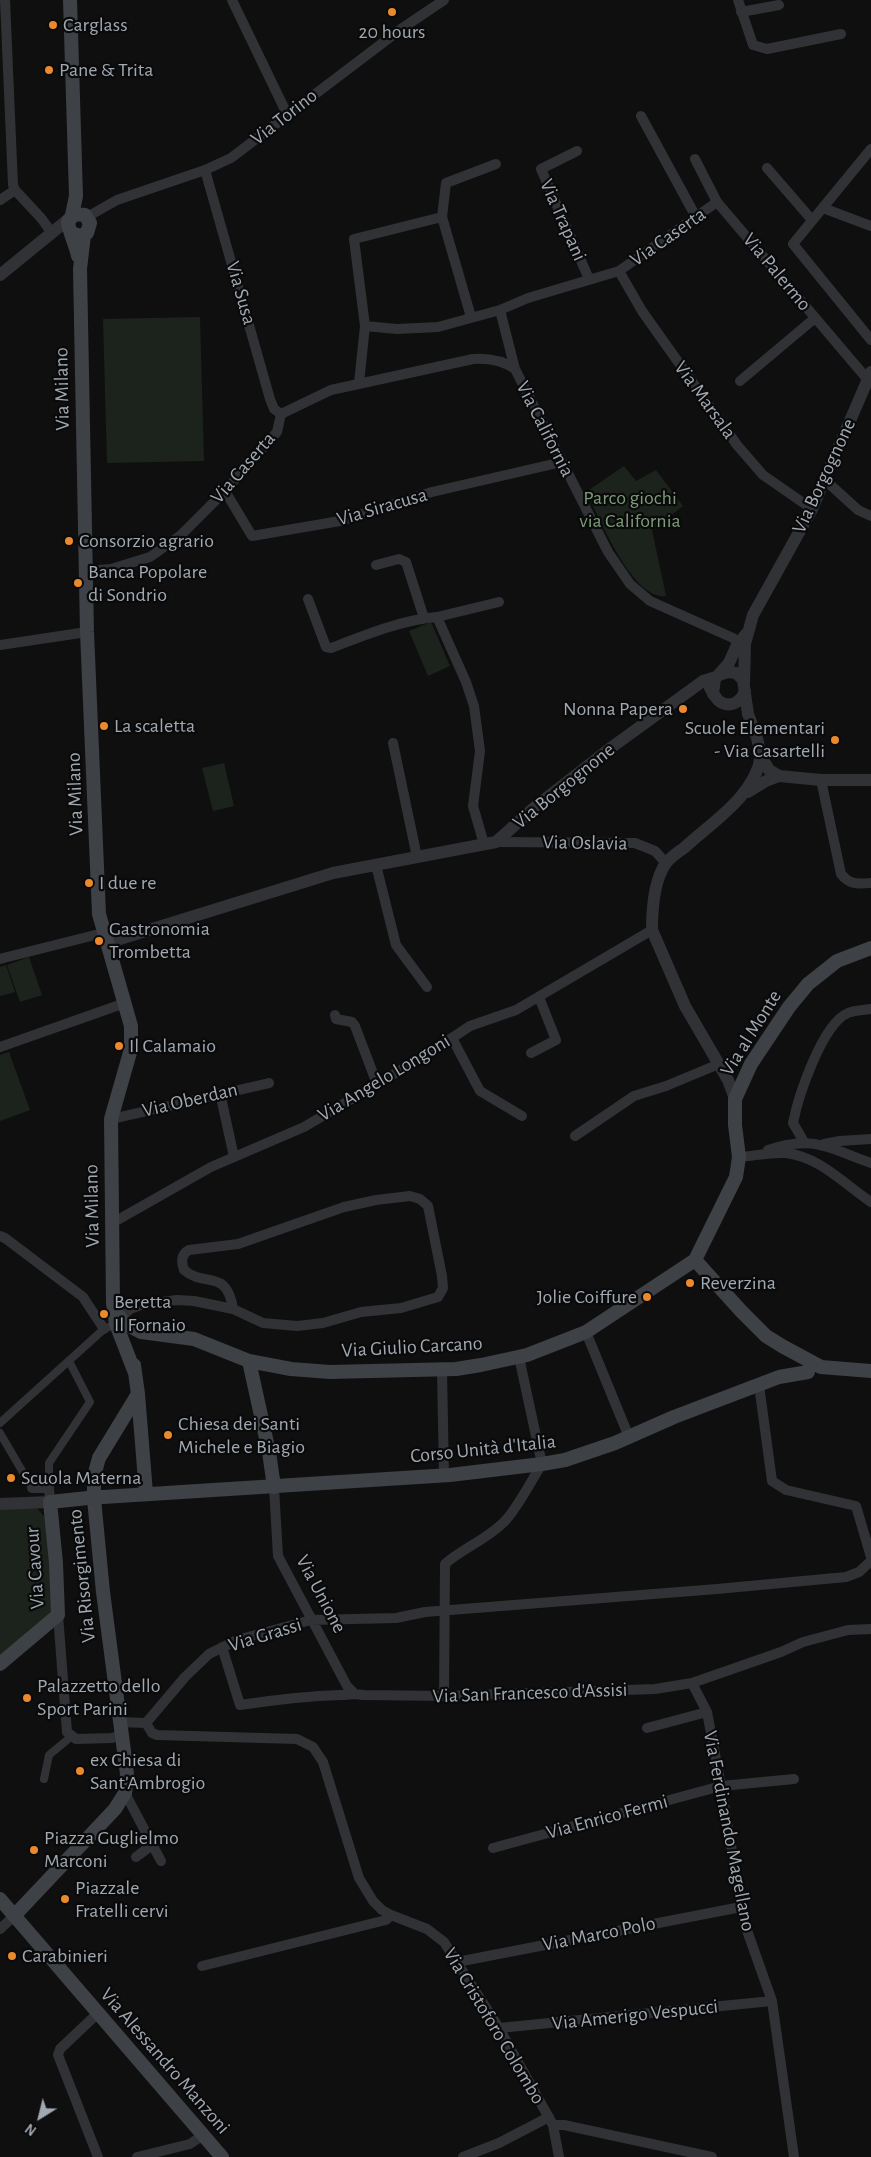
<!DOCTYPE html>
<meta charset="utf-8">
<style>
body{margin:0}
#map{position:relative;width:871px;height:2157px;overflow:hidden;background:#0f0f10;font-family:"Alegreya Sans",sans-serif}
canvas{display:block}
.north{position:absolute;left:15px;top:2092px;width:50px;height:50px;-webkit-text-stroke:4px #0a0a0b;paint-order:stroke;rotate:216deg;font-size:14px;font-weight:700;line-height:20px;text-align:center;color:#a0a8b1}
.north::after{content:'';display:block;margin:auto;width:18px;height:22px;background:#a0a8b1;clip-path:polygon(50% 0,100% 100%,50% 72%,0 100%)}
</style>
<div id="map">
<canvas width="871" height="2157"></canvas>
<div class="north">N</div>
</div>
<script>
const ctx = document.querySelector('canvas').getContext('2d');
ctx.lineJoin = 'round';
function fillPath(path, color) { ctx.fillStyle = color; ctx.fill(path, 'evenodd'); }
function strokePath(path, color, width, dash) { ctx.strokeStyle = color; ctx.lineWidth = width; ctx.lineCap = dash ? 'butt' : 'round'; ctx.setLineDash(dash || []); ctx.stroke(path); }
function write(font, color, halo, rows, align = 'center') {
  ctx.font = font + ' "Alegreya Sans",sans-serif'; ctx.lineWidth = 4.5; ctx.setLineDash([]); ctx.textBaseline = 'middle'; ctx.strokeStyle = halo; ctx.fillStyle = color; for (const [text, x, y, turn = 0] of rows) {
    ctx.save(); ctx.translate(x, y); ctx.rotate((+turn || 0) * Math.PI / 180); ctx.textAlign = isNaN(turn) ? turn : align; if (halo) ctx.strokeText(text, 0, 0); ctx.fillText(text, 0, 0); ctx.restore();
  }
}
fillPath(new Path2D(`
 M200 317 204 461 107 463 103 319Z
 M624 466 636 481 656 470 683 506 652 530 666 596C632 600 600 518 586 492Z
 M431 622 450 666 428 676 409 631Z
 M224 763 234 806 213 811 202 768Z
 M29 957 42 995 20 1002 7 965Z
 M6 965 15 992 0 996V967Z
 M9 1052 30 1110 0 1121V1055Z
 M37 1508 47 1520 54 1613 0 1659V1509Z`), '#1c231c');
strokePath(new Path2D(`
 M0 1423 104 1329 116 1324
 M0 1433 32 1488
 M49 1488V1463L90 1402 69 1361
 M44 1779 49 1755 72 1736`), '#303235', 8);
strokePath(new Path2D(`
 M5 0 13 185 15 190 41 218 52 233
 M232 0 287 114
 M738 0 753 45 767 49 841 34
 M741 12 779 5
 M641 116 696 217
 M871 149 793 244 871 340
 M577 151 541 169 589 279
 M695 159 717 202 868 380
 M767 168 812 220
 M205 170 270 399 274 409 281 414
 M0 200 15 190
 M823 208 871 226
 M87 217 117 200 205 170 231 158 401 29 444 0
 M619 271 642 311 737 445 763 475 812 509
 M500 310 515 369
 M471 317 442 217 446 183 496 164
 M365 326 397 329 438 327 500 310 528 298 619 271 717 202
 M740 381 815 318
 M359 383 365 326 354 239 442 217
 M281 414 331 390 473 359C488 358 502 360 515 369L608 552 630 584 650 601 733 638 743 647
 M825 480 858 510 871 516
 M225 491 252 536 340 521 432 492 562 462
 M376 565 399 559 406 562 424 618
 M86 571 111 569 150 557 181 535 225 491 277 432 281 414
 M308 599 326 647 331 648C365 635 401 620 437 617
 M0 645 87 632
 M393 743 417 857
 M821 780 841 874C850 885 857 884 871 883
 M496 842 635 843 655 851 666 863
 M484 844 473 806 480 751 474 706 466 682 437 617 499 602
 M376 865 396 945 427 987
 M0 959 103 933
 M335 1015 336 1019 352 1022 355 1026 377 1084
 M452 1038 480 1091 522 1116
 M0 1047 125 1003
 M531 1053 556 1040 539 997
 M220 1093 234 1157
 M111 1119 269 1083
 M575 1136 634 1096 666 1086 719 1064
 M804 1142 793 1123C798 1097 822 1024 848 1013 855 1010 864 1010 871 1009
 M824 1144 840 1141 871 1139
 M768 1150C814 1134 830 1149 871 1163
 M739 1157C754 1156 771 1152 786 1153 820 1157 844 1184 871 1202
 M114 1222 211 1167 304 1127 428 1054 470 1026 516 1010 652 930
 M0 1236 5 1238 83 1297 104 1329
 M120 1319 130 1309 141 1305 177 1300 194 1301 233 1309 263 1323 297 1326 323 1323 361 1312 401 1308 438 1297 443 1288 442 1276 428 1206 420 1199 410 1196 376 1200 344 1207 238 1244 189 1250C181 1254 181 1262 184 1270 205 1288 227 1268 233 1309
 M586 1332 629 1437
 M442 1370 444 1475
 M759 1385 772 1481 786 1490 856 1506 871 1557
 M274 1487 278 1556 347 1686 353 1692
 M32 1488H49L50 1502
 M58 1615 67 1732 76 1739 112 1738 121 1735
 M222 1647 240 1705C274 1700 307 1696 341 1695 350 1695 354 1693 363 1695L444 1696 655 1689 692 1683 781 1652 803 1642 848 1630 871 1629
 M692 1683 707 1712 721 1786 744 1922 772 2001 794 2157
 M444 1696 445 1564C463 1548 486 1540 504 1522 517 1509 531 1481 542 1464L519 1357
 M119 1722 146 1723
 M146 1723 185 1677 209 1654 237 1640 311 1620 396 1618 425 1612 717 1589 846 1577 859 1572 871 1561
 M146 1723 152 1733 157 1735 297 1739 313 1747 323 1762 359 1878 373 1901 382 1910 391 1915 427 1929 444 1942 499 2028 553 2125 559 2157
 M647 1728 707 1712
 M125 1793 161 1861
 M493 1848 721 1786 794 1779
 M136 1857 152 1845
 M0 1929 14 1916
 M457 1962 741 1907
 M202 1966 386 1920 391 1915
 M98 2013 60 2049 58 2055 98 2157
 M499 2028 772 2001
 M553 2125H564L712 2157
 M137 2157 190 2144 203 2135
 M463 2157 499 2143 549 2117`), '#303235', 10);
strokePath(new Path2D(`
 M0 275 70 218
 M719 675 728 672 736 673 743 680 748 714 757 738 761 756 769 770 779 776
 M744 683 745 644 753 615 812 509 871 372
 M710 688C713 692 715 698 719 701 730 709 741 702 745 691
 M713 694 715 679 729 663 737 645 746 634
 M748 792 766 781 779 776 821 780H871
 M107 943 333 873 496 842 535 807 612 747 703 681 716 677
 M735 1099 728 1080 685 1006 652 930C652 910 654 880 666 863 671 857 678 852 684 848 712 822 755 796 761 756
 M0 1504 50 1502`), '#303235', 12);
strokePath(new Path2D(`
 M70 0 76 196 72 215
 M72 233 80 236 87 233 90 223 85 215 75 214 68 221C68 230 76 245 78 256
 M84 235 80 269 87 632 99 914 131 1026V1049L111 1119 113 1303 116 1324 135 1373
 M695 1260 741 1311 766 1336 782 1346 821 1367 871 1371
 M115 1311 124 1323 141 1332 194 1339 249 1361 291 1369 330 1372 456 1369 481 1365 527 1355 586 1332 695 1260 736 1177 739 1157 735 1125V1099L751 1064 789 1007 808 984 837 961 871 948
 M249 1361 269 1452 274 1487
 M134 1365 138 1394 146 1493
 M103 1497 450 1475 542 1464 565 1460 615 1443 674 1417 779 1377 808 1372
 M0 1664 58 1615 56 1563 50 1502 88 1498
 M0 1899 222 2157
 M14 1916 115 1809 125 1793 127 1774 103 1592 94 1499V1476L99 1458 138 1394`), '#3e4145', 14);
strokePath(new Path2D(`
 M88 1498 103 1497`), '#3e4145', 14);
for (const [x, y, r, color] of [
 [392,12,5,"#eb892c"],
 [53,25,5,"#eb892c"],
 [49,70,5,"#eb892c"],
 [69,541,5,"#eb892c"],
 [78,583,5,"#eb892c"],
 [683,709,5,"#eb892c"],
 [104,726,5,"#eb892c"],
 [835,740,5,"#eb892c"],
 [89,883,5,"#eb892c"],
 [99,941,5,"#eb892c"],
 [119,1046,5,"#eb892c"],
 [690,1283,5,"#eb892c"],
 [647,1297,5,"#eb892c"],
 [104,1314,5,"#eb892c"],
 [168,1435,5,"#eb892c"],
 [11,1478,5,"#eb892c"],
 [27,1698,5,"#eb892c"],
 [80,1771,5,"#eb892c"],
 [34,1850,5,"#eb892c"],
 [65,1899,5,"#eb892c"],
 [12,1956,5,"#eb892c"]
]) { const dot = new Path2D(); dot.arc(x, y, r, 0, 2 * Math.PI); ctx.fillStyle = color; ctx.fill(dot); strokePath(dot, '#0a0a0b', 2); }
write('20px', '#a0a8b1', '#0a0a0b', [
 ["Carglass",63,25],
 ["20 hours",392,32,"center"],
 ["Pane & Trita",59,70],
 ["Consorzio agrario",79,541],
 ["Banca Popolare",88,572],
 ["di Sondrio",88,595],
 ["Nonna Papera",673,709,"right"],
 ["La scaletta",114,726],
 ["Scuole Elementari",825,728,"right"],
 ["- Via Casartelli",825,751,"right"],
 ["I due re",99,883],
 ["Gastronomia",109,929],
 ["Trombetta",109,952],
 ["Il Calamaio",129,1046],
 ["Reverzina",700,1283],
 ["Jolie Coiffure",637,1297,"right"],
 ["Beretta",114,1302],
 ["Il Fornaio",114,1325],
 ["Chiesa dei Santi",178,1424],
 ["Michele e Biagio",178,1447],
 ["Scuola Materna",21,1478],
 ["Palazzetto dello",37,1686],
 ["Sport Parini",37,1709],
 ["ex Chiesa di",90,1760],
 ["Sant'Ambrogio",90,1783],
 ["Piazza Guglielmo",44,1838],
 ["Marconi",44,1861],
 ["Piazzale",75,1888],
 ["Fratelli cervi",75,1911],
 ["Carabinieri",22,1956]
], 'left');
write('20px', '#a0a8b1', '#0a0a0b', [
 ["Via Torino",284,117,-38],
 ["Via Trapani",563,220,66],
 ["Via Caserta",668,237,-35],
 ["Via Palermo",777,272,50],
 ["Via Susa",241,293,74],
 ["Via Milano",62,389,-91],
 ["Via Marsala",705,400,54],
 ["Via California",545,429,63],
 ["Via Caserta",243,468,-49],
 ["Via Borgognone",824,476,-65],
 ["Via Siracusa",382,507,-16],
 ["Via Borgognone",564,786,-39],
 ["Via Milano",75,794,-92],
 ["Via Oslavia",585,843,1],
 ["Via al Monte",751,1033,-58],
 ["Via Angelo Longoni",384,1078,-31],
 ["Via Oberdan",190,1100,-13],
 ["Via Milano",92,1206,-91],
 ["Via Giulio Carcano",412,1347,-3],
 ["Corso Unità d'Italia",483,1449,-6],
 ["Via Cavour",35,1568,-94],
 ["Via Risorgimento",82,1576,-96],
 ["Via Unione",321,1594,62],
 ["Via Grassi",265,1635,-17],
 ["Via San Francesco d'Assisi",530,1693,-2],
 ["Via Enrico Fermi",607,1817,-15],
 ["Via Ferdinando Magellano",729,1831,79],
 ["Via Marco Polo",599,1934,-11],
 ["Via Amerigo Vespucci",635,2015,-6],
 ["Via Cristoforo Colombo",494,2026,59],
 ["Via Alessandro Manzoni",165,2061,49]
]);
write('20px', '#7c9c78', '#0a0a0b', [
 ["Parco giochi",630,498],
 ["via California",630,521]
]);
</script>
